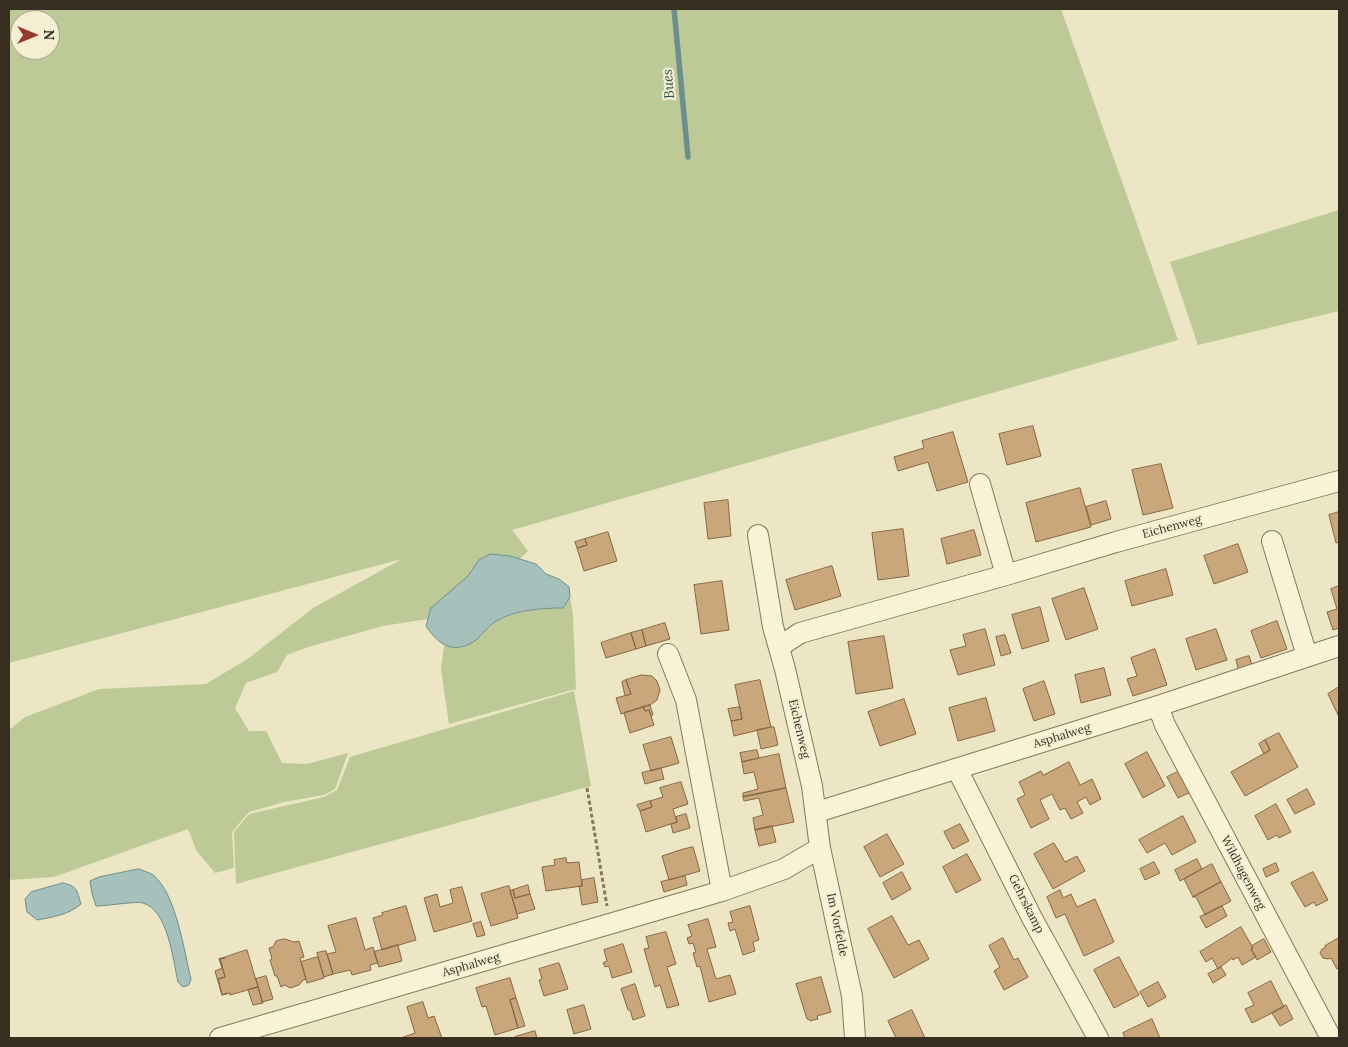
<!DOCTYPE html>
<style>
body{margin:0}
#map{position:relative;width:1348px;height:1047px;overflow:hidden;background:#ede6c4;font-family:Lora,serif}
canvas{display:block}
.frame{position:absolute;inset:0;border:10px solid #372e1f;pointer-events:none}
.north{position:absolute;left:10px;top:10px;width:50px;height:50px;box-sizing:border-box;background:#f4efd3;border:1px solid #a8a28b;border-radius:50%;rotate:90deg;font-size:14px;font-weight:700;line-height:20px;text-align:center;color:#372e1f}
.north::after{content:'';display:block;margin:auto;width:18px;height:22px;background:#933b2d;clip-path:polygon(50% 0,100% 100%,50% 72%,0 100%)}
</style>
<div id="map">
<canvas width="1348" height="1047"></canvas>
<div class="frame"></div>
<div class="north">N</div>
</div>
<script>
const ctx = document.querySelector('canvas').getContext('2d');
ctx.lineJoin = 'round';
function fillPath(path, color) { ctx.fillStyle = color; ctx.fill(path, 'evenodd'); }
function strokePath(path, color, width, dash) { ctx.strokeStyle = color; ctx.lineWidth = width; ctx.lineCap = dash ? 'butt' : 'round'; ctx.setLineDash(dash || []); ctx.stroke(path); }
function write(font, color, halo, rows, align = 'center') {
  ctx.font = font + ' Lora,serif'; ctx.lineWidth = 4.5; ctx.setLineDash([]); ctx.textBaseline = 'middle'; ctx.strokeStyle = halo; ctx.fillStyle = color; for (const [text, x, y, turn = 0] of rows) {
    ctx.save(); ctx.translate(x, y); ctx.rotate((+turn || 0) * Math.PI / 180); ctx.textAlign = isNaN(turn) ? turn : align; if (halo) ctx.strokeText(text, 0, 0); ctx.fillText(text, 0, 0); ctx.restore();
  }
}
fillPath(new Path2D(`
 M9 9H1061L1178 340 512 530 528 551 520 559 510 556 479 560 468 576 431 608 428 619 383 626 308 647 287 655 277 672 246 683 235 708 249 731H266L282 763 307 764 348 753 335 789 324 795 284 802 249 812 232 832 234 868 215 873 196 850 188 829 54 877 9 880V730L25 717 99 689 206 684 249 658 313 608 402 559 9 663ZM20 20H50V50H20Z
 M1339 210V311L1198 345 1170 262Z
 M570 596 573 615 576 689 449 724 441 669 444 646C449 646 455 648 460 648 476 645 484 627 498 620 518 611 541 608 563 608Z
 M574 691 591 786 236 884 234 832 249 814 324 797 337 790 350 757Z`), '#bdca98');
const water = new Path2D(`
 M491 554 510 556 536 564 546 574 559 579 569 587 570 597 563 608C542 608 515 610 496 621 488 626 483 634 476 640 455 655 439 646 426 626L431 608 468 576 479 560Z
 M139 869C143 871 149 872 153 875 176 893 184 951 191 979L189 985 183 987 178 982C173 960 168 910 143 903 136 901 107 906 96 906L92 893 90 881 99 877Z
 M63 883C78 886 77 891 81 904 68 915 53 917 37 920L27 912 25 899 31 892Z`);
fillPath(water, '#a6c0bc');
strokePath(water, '#6d8e8a', 1);
strokePath(new Path2D(`
 M674 9 688 157`), '#6d8e8a', 5.5);
const building = new Path2D(`
 M1033 426 1041 456 1007 465 999 434Z
 M953 432 968 482 937 491 928 462 898 471 894 457 924 448 922 441Z
 M1161 464 1173 508 1143 515 1132 470Z
 M1080 488 1091 527 1036 542 1026 503Z
 M728 500 731 536 708 539 704 503Z
 M1106 501 1111 519 1091 525 1086 507Z
 M1339 512V542L1336 543 1329 515Z
 M903 529 909 576 878 580 872 533Z
 M974 530 981 555 947 564 941 539Z
 M608 532 617 561 584 571 577 548 587 545 585 539Z
 M585 539 587 545 577 548 575 542Z
 M1238 544 1248 572 1214 584 1204 556Z
 M832 566 841 596 795 610 786 580Z
 M1166 569 1173 595 1132 606 1125 581Z
 M722 581 729 630 701 634 694 585Z
 M1339 586V628L1333 630 1327 612 1337 609 1331 589Z
 M1084 588 1098 629 1066 640 1052 599Z
 M1040 607 1049 641 1022 649 1012 615Z
 M1277 621 1287 649 1261 658 1251 631Z
 M665 623 670 639 646 646 642 630Z
 M985 629 995 665 958 675 950 650 966 646 963 635Z
 M1216 629 1227 660 1196 670 1186 639Z
 M642 630 646 646 636 649 631 633Z
 M631 633 636 649 606 658 601 643Z
 M1005 635 1011 653 1001 656 996 637Z
 M884 636 893 688 856 694 848 642Z
 M1155 649 1167 685 1133 696 1127 679 1137 676 1131 658Z
 M1249 656 1253 668 1239 672 1236 660Z
 M1104 668 1111 695 1081 703 1075 675Z
 M642 675 652 676 657 681 660 690 657 700 650 705 621 714 616 698 631 694 626 680Z
 M626 680 631 694 625 696 622 682Z
 M760 680 771 727 734 736 731 721 742 719 735 685Z
 M1044 681 1055 714 1034 721 1023 689Z
 M1339 687V714L1338 715 1328 694Z
 M986 698 995 731 958 741 949 708Z
 M904 699 916 734 880 746 868 712Z
 M650 705 653 715 651 716 649 710 645 711 643 707Z
 M643 707 645 711 649 710 654 725 630 733 624 713Z
 M740 707 742 719 731 721 728 709Z
 M774 727 778 745 761 749 757 730Z
 M1279 733 1298 767 1245 796 1231 772 1270 750 1265 740Z
 M671 737 679 763 651 771 643 745Z
 M1265 740 1270 750 1264 754 1259 744Z
 M757 750 759 758 742 762 740 753Z
 M1147 752 1165 786 1143 798 1125 764Z
 M779 754 786 788 743 797V793L758 789 754 772 744 774 742 762Z
 M1069 762 1080 785 1092 779 1101 799 1090 805 1086 797 1077 802 1083 813 1071 819 1065 808 1060 810 1052 794 1040 800 1049 819 1031 828 1017 799 1025 795 1019 782 1041 771 1043 775Z
 M661 768 664 779 645 784 642 773Z
 M1180 771 1191 792 1178 798 1167 777Z
 M681 782 688 804 673 809 677 822 646 832 640 811 652 807 650 801 663 797 660 788Z
 M786 788 794 822 755 830 753 818 763 815 759 798 744 801 743 797Z
 M1307 789 1315 804 1295 814 1287 800Z
 M650 801 652 807 640 811 637 805Z
 M1276 804 1291 832 1279 838 1277 835 1268 840 1255 816Z
 M686 814 690 828 673 833 671 824 677 822 676 817Z
 M1183 816 1196 842 1172 855 1165 843 1147 853 1139 840Z
 M960 824 969 841 953 849 944 832Z
 M772 826 776 842 759 846 755 830Z
 M887 834 904 864 880 877 864 847Z
 M1054 843 1065 862 1077 856 1085 871 1053 889 1034 854Z
 M693 847 700 871 669 880 662 856 680 850Z
 M967 854 981 880 956 893 943 867Z
 M566 858 567 863 579 862 582 886 546 891 542 867 555 865 554 860Z
 M1197 859 1202 869 1180 881 1175 870Z
 M1154 862 1160 873 1145 880 1140 869Z
 M1276 863 1279 871 1266 877 1263 869Z
 M1212 864 1221 882 1193 897 1184 879Z
 M902 872 911 889 892 900 883 883Z
 M1313 872 1328 900 1316 906 1314 902 1305 907 1291 883Z
 M685 876 687 885 664 892 661 882Z
 M594 878 598 902 582 905 579 886H582V880Z
 M1221 882 1231 901 1205 915 1196 897H1193Z
 M528 885 530 894 515 898 513 890Z
 M509 886 518 918 491 926 481 894Z
 M462 887 472 921 434 932 424 898 437 894 440 907 453 903 450 890Z
 M513 890 515 898 530 894 535 909 517 914 510 891Z
 M1060 890 1063 898 1071 894 1077 907 1095 899 1114 942 1084 956 1065 914 1056 918 1047 897Z
 M406 906 416 940 382 950 373 918 383 915 382 913Z
 M750 906 759 940 753 942 755 951 743 955 735 929 730 931 728 923 733 922 730 912Z
 M1222 906 1227 916 1206 928 1200 917Z
 M892 916 908 945 919 940 929 959 894 978 868 929Z
 M356 918 365 950 373 947 378 963 370 965 371 970 352 975 350 970 333 974 327 954 336 952 328 926Z
 M708 919 716 947 707 949 716 979 730 975 736 994 709 1002 700 966 697 967 693 953 696 952 693 943 689 944 687 938 692 936 688 925Z
 M481 922 485 935 477 937 473 924Z
 M1241 927 1253 948 1251 949 1256 957 1242 965 1238 957 1233 960 1232 958 1218 969 1212 958 1206 962 1200 952Z
 M666 932 676 964 667 967 679 1005 667 1008 660 985 655 987 644 949 649 948 646 937Z
 M1003 938 1014 960 1018 958 1028 977 1004 990 994 971 1000 967 989 946Z
 M1339 938V968L1337 969 1331 958 1328 959 1323 958 1320 953 1322 949 1326 947 1325 946Z
 M285 939 294 942 299 941 304 957 300 958 306 979 303 980 299 985 290 988 285 985 281 987 277 976H275L270 960 272 959 269 948 273 947 276 941Z
 M1264 939 1271 952 1257 960 1251 949 1253 948 1252 946Z
 M623 944 632 972 612 978 609 966 605 967 603 963 607 961 604 950Z
 M398 945 402 961 379 967 374 952Z
 M247 950 258 987 230 995V993L222 995 218 979 225 977 220 959Z
 M326 951 333 974 324 977 317 953Z
 M318 957 324 978 307 983 301 962Z
 M1119 957 1139 995 1114 1008 1094 970Z
 M225 958 220 959 225 977 218 979 222 995 227 993 222 995 215 971 222 968 219 959Z
 M559 963 568 989 544 996 539 980 542 979 539 969Z
 M1221 967 1226 975 1213 983 1208 974Z
 M266 976 273 999 262 1002 256 979Z
 M821 977 831 1012 817 1016 818 1019 810 1021 809 1019H807L796 984Z
 M510 978 516 998 510 1000 518 1028 495 1035 486 1006 482 1007 476 988Z
 M1271 981 1284 1007 1252 1023 1245 1009 1254 1005 1248 993Z
 M1158 982 1166 997 1148 1007 1140 992Z
 M635 984 645 1016 633 1020 630 1010H628L621 989Z
 M258 987 263 1003 253 1005 248 990Z
 M516 998 525 1026 518 1028 510 1000Z
 M423 1002 428 1018 434 1016 442 1038H401L415 1033 407 1007Z
 M584 1005 591 1029 574 1034 567 1010Z
 M1286 1005 1293 1019 1280 1026 1272 1013Z
 M912 1010 925 1038H896L888 1021Z
 M1152 1019 1160 1038H1125L1123 1033Z
 M535 1031 537 1038H515V1037Z`);
fillPath(building, '#c9a77b');
strokePath(building, '#856642', 1);
const minor = new Path2D(`
 M980 484 1006 575
 M758 535 773 627 785 669 812 786 820 848 852 996 855 1038
 M1272 541 1307 656
 M779 647 800 633 1006 575 1116 542 1339 481
 M668 654 686 700 722 891
 M1158 706 1165 725 1331 1038
 M957 769 1032 918 1098 1038
 M817 812 1158 706 1339 646
 M220 1038 722 891 784 869 820 848`);
strokePath(minor, '#87785b', 22);
strokePath(new Path2D(`
 M587 788 607 906`), '#87785b', 3, [4, 2.5]);
strokePath(minor, '#f8f3d7', 20);
write('12px', '#372e1f', '#f4efd3', [
 ["Eichenweg",1172,527,-15],
 ["Eichenweg",799,729,77],
 ["Asphalweg",1062,736,-17],
 ["Wildhagenweg",1243,873,62],
 ["Gehrskamp",1026,904,63],
 ["Im Vorfelde",837,925,78],
 ["Asphalweg",471,965,-16]
]);
write('italic 14px', '#2e5356', '#f4efd3', [
 ["Bues",669,84,-95]
]);
</script>
